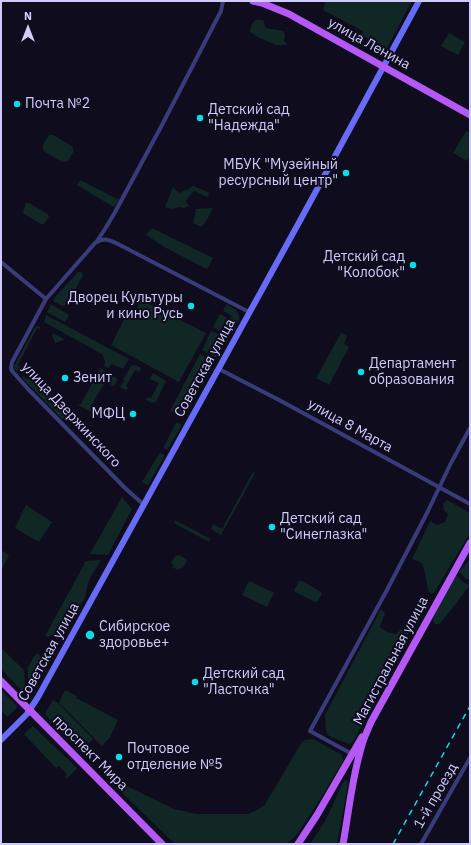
<!DOCTYPE html>
<meta charset="utf-8">
<style>
body{margin:0}
#map{position:relative;width:471px;height:845px;overflow:hidden;background:#0f0d1d;font-family:"IBM Plex Sans",sans-serif}
canvas{display:block}
.frame{position:absolute;inset:0;border:2px solid #cfccfc;pointer-events:none}
.north{position:absolute;left:8px;top:8px;width:40px;height:40px;-webkit-text-stroke:3px #0f0d1d;paint-order:stroke;rotate:0deg;font-size:11px;font-weight:700;line-height:16px;text-align:center;color:#cfccfc}
.north::after{content:'';display:block;margin:auto;width:14px;height:18px;background:#cfccfc;clip-path:polygon(50% 0,100% 100%,50% 72%,0 100%)}
</style>
<div id="map">
<canvas width="471" height="845"></canvas>
<div class="frame"></div>
<div class="north">N</div>
</div>
<script>
const ctx = document.querySelector('canvas').getContext('2d');
ctx.lineJoin = 'round';
function fillPath(path, color) { ctx.fillStyle = color; ctx.fill(path, 'evenodd'); }
function strokePath(path, color, width, dash) { ctx.strokeStyle = color; ctx.lineWidth = width; ctx.lineCap = dash ? 'butt' : 'round'; ctx.setLineDash(dash || []); ctx.stroke(path); }
function write(font, color, halo, rows, align = 'center') {
  ctx.font = font + ' "IBM Plex Sans",sans-serif'; ctx.lineWidth = 4; ctx.setLineDash([]); ctx.textBaseline = 'middle'; ctx.strokeStyle = halo; ctx.fillStyle = color; for (const [text, x, y, turn = 0] of rows) {
    ctx.save(); ctx.translate(x, y); ctx.rotate((+turn || 0) * Math.PI / 180); ctx.textAlign = isNaN(turn) ? turn : align; if (halo) ctx.strokeText(text, 0, 0); ctx.fillText(text, 0, 0); ctx.restore();
  }
}
fillPath(new Path2D(`
 M326 1H412L387 48 361 35 363 31 323 10Z
 M255 20H263L266 28 283 31 285 35 284 41 288 45H276L260 38 250 32 251 26Z
 M449 33 465 42 458 55 441 46Z
 M466 131 470 133V156L467 161 453 153Z
 M49 135H53L72 146 74 151 68 161 62 162 44 151 42 147Z
 M80 180 119 200 115 206H112L77 185Z
 M193 186 208 192 209 195 207 197 195 191 192 192C191 196 187 198 186 202L189 206 184 208 179 207 171 209 165 207 173 187 179 193 189 189Z
 M26 203H29L48 214 49 217 44 224H41L24 214 23 211Z
 M213 208 208 218 202 227 193 223 196 209Z
 M152 228 213 258 207 269 166 248 146 235Z
 M78 272H81L83 275 67 305 62 306 53 301 55 297Z
 M141 300 206 333 179 382 111 345 129 310 135 313Z
 M51 304 69 315 65 322 47 312Z
 M227 304C233 308 241 311 239 320L217 358 202 350 211 331 222 335 232 316 223 311Z
 M220 314 227 318 220 331 213 327Z
 M46 315 129 359 123 369 112 364 108 368 104 366 105 361 102 354 44 322Z
 M36 326H39L41 329 37 328 18 365 20 367 19 371H16L14 369V366Z
 M53 333 64 339V340L55 343 52 335Z
 M341 333H342L347 336 344 344 349 347 329 385 316 378Z
 M200 354 214 362 184 418 170 411Z
 M135 365 141 368 139 372 135 370 126 386 128 387 126 390 120 387 124 381 123 380 131 366Z
 M102 368 103 370 118 379 114 386 105 382 91 406 98 410 95 414 78 405 81 404 100 369Z
 M153 373 166 381 156 402 152 403 146 400 148 397 151 398 159 383 150 379Z
 M22 376 48 389 46 392 59 399 55 406 65 412 67 414 63 420 22 378Z
 M176 423 181 424V426L168 449H166L164 448V446Z
 M161 453 164 455V457L148 485 142 482 159 454Z
 M253 472 255 473 221 535 211 529 213 524 222 529Z
 M122 497 132 509 108 555 90 554Z
 M447 500 470 513V533L434 593H430L428 590 425 572 422 563 412 559 430 521 437 525 445 522 448 514 444 510 443 504Z
 M26 505 52 522 39 542 15 528Z
 M175 520 211 539 209 542 174 523Z
 M1 550 9 555 1 571Z
 M179 555 186 559 187 561 182 569 179 568 178 570 172 567 174 565 176 566 171 563 175 556Z
 M470 559V579H466L459 572Z
 M101 560 89 580 85 597 68 627 48 637 45 636 86 561Z
 M456 575 464 583 470 585 440 624H435L433 620 437 609Z
 M249 581 274 593 267 607 242 595Z
 M299 581H302L321 592 322 594 318 601 315 602 295 592 294 590Z
 M381 609 385 613 380 627 387 632 396 634 406 625 410 628V630L396 658 389 666V676L353 742 349 744 329 736 326 731 325 715Z
 M1 648 24 670 25 686 23 692 1 669Z
 M36 653 48 660 32 689 28 686V667Z
 M1 690 17 706 15 710 7 717 1 710V705L3 703 1 701Z
 M65 690 77 696 76 698 118 720 110 737 102 746 59 703Z
 M53 700 58 703 93 739 89 743 85 740 77 748 45 714Z
 M33 726 77 768 67 779 65 777 67 774 59 766 56 768 24 734Z
 M313 739 342 755 343 761 321 798 296 836 286 844H175L116 787 118 782 174 809 196 814H249L264 806 302 742 305 740Z
 M345 780H347L348 784 337 844H310C318 833 325 821 331 809 336 799 339 788 345 780Z`), '#102725');
strokePath(new Path2D(`
 M97 241 105 229 114 214 162 125 221 11 223 1
 M1 262 46 299
 M219 369 281 401 470 504
 M144 505 125 488 28 389 12 371 11 368 12 362 46 299 95 243C104 237 110 240 118 244L249 312
 M352 754 310 731 387 590 427 513 451 463 470 428
 M421 844 470 758`), '#3a3b7a', 4);
strokePath(new Path2D(`
 M1 740 27 714 38 697 302 217 419 1`), '#686bf7', 6);
strokePath(new Path2D(`
 M253 1 262 3 289 14 470 115
 M1 681 162 844
 M298 844 317 815 362 737
 M343 844C349 811 352 777 362 745 364 737 368 730 371 722L470 543`), '#b459f6', 7);
strokePath(new Path2D(`
 M393 844 470 706`), '#0ddce8', 1.5, [6, 5]);
for (const [x, y, r, color] of [
 [17,104,4,"#0ddce8"],
 [200,118,4,"#0ddce8"],
 [346,173,4,"#0ddce8"],
 [413,265,4,"#0ddce8"],
 [191,306,4,"#0ddce8"],
 [361,372,4,"#0ddce8"],
 [65,378,4,"#0ddce8"],
 [133,414,4,"#0ddce8"],
 [272,527,4,"#0ddce8"],
 [90,635,5,"#0ddce8"],
 [195,682,4,"#0ddce8"],
 [119,757,4,"#0ddce8"]
]) { const dot = new Path2D(); dot.arc(x, y, r, 0, 2 * Math.PI); ctx.fillStyle = color; ctx.fill(dot); strokePath(dot, '#0f0d1d', 1.5); }
write('14px', '#cfccfc', '#0f0d1d', [
 ["улица Ленина",369,44,29],
 ["Советская улица",205,368,-61],
 ["улица Дзержинского",71,415,47],
 ["улица 8 Марта",350,426,29],
 ["Советская улица",49,652,-61],
 ["Магистральная улица",391,661,-62],
 ["проспект Мира",90,753,45],
 ["1-й проезд",436,796,-60]
]);
write('14px', '#cfccfc', '#0f0d1d', [
 ["Почта №2",25,104],
 ["Детский сад",208,110],
 ["\"Надежда\"",208,126],
 ["МБУК \"Музейный",338,165,"right"],
 ["ресурсный центр\"",338,181,"right"],
 ["Детский сад",405,257,"right"],
 ["\"Колобок\"",405,273,"right"],
 ["Дворец Культуры",183,298,"right"],
 ["и кино Русь",183,314,"right"],
 ["Департамент",369,364],
 ["образования",369,380],
 ["Зенит",73,378],
 ["МФЦ",125,414,"right"],
 ["Детский сад",280,519],
 ["\"Синеглазка\"",280,535],
 ["Сибирское",99,627],
 ["здоровье+",99,643],
 ["Детский сад",203,674],
 ["\"Ласточка\"",203,690],
 ["Почтовое",127,749],
 ["отделение №5",127,765]
], 'left');
</script>
